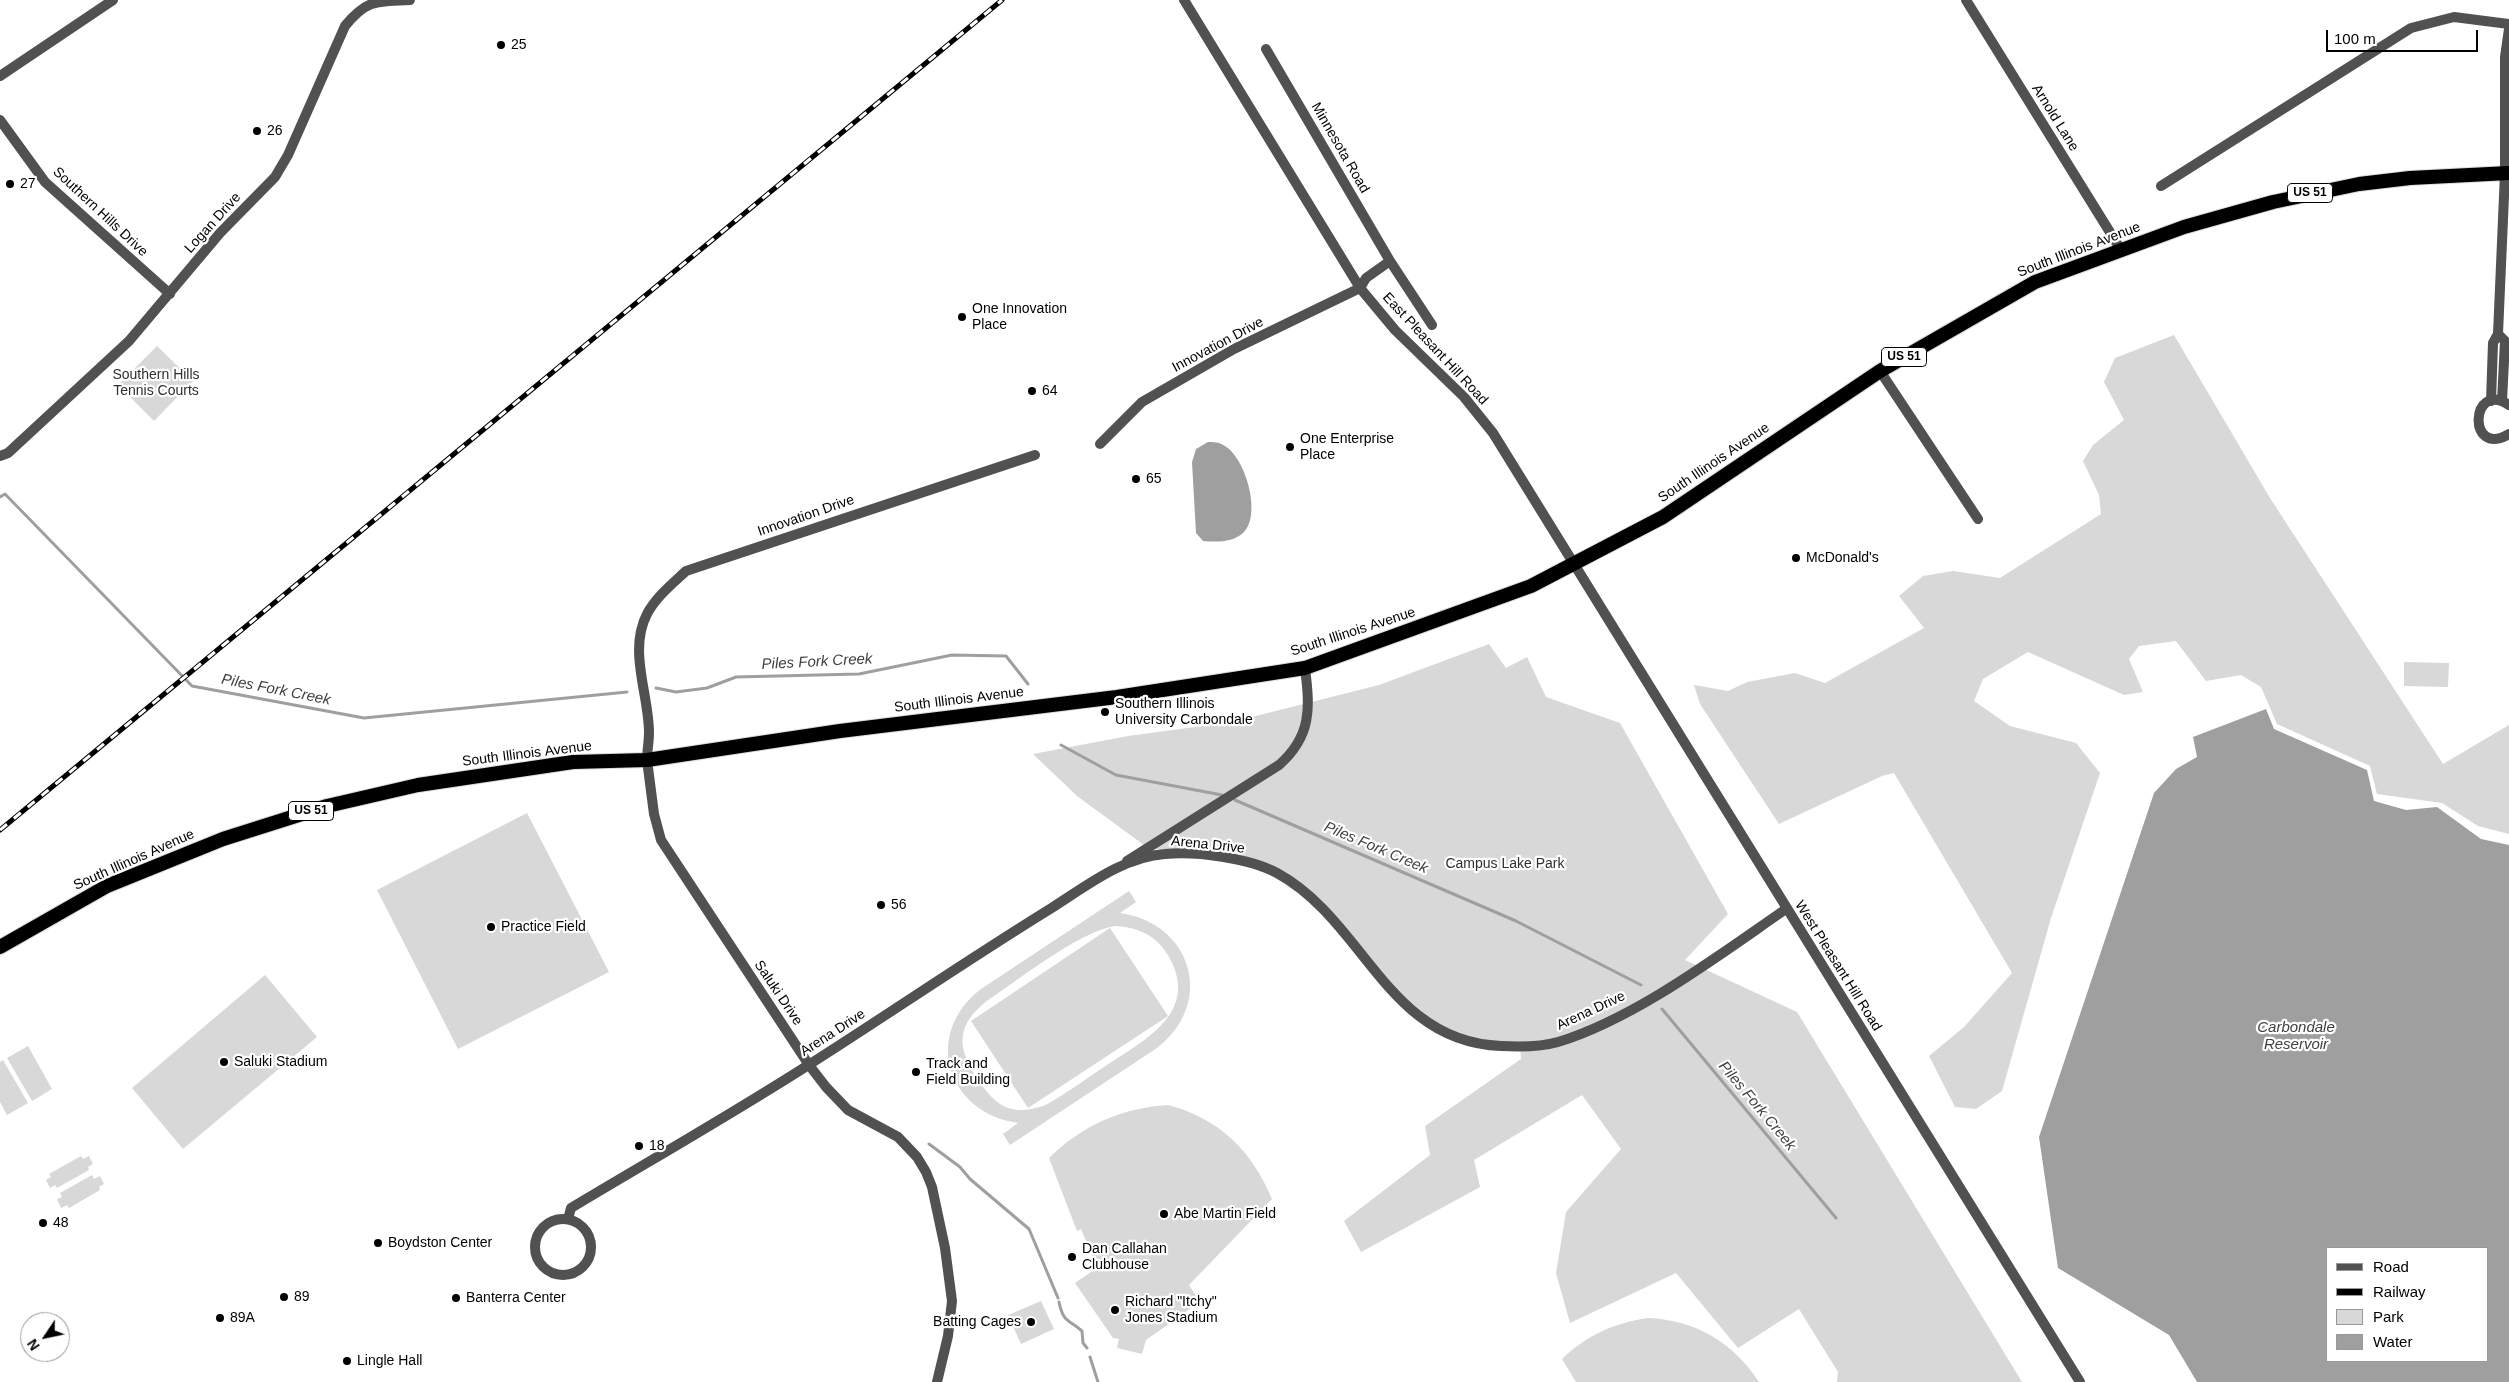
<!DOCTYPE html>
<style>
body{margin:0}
#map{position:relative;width:2509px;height:1382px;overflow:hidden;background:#fff;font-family:Helvetica,sans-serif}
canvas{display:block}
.legend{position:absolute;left:2326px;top:1247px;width:162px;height:115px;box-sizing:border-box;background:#fff;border:1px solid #999;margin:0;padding:6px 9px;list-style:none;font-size:15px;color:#000}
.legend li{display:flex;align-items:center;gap:10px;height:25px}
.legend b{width:25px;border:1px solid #999}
.north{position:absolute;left:20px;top:1312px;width:50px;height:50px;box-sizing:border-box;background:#fff;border:1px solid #999;border-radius:50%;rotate:236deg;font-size:14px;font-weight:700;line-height:20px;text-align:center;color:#000}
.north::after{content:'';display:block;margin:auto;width:18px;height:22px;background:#000;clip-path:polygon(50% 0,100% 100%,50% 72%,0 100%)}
.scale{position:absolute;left:2326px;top:30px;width:152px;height:22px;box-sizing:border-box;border:2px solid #000;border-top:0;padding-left:6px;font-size:15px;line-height:18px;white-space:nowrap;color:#000;-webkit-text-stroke:4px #fff;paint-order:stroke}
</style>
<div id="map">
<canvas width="2509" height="1382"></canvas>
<ul class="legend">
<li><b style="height:6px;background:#515151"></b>Road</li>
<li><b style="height:6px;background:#000"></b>Railway</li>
<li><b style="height:14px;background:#d8d8d8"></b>Park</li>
<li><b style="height:14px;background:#9f9f9f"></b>Water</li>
</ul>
<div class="north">N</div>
<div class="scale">100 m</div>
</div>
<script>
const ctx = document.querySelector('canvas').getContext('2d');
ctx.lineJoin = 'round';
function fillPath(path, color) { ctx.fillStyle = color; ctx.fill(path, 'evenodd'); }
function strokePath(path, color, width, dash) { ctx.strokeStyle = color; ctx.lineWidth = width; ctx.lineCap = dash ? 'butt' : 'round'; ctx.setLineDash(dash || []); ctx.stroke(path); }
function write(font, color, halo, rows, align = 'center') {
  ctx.font = font + ' Helvetica,sans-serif'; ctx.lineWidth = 4.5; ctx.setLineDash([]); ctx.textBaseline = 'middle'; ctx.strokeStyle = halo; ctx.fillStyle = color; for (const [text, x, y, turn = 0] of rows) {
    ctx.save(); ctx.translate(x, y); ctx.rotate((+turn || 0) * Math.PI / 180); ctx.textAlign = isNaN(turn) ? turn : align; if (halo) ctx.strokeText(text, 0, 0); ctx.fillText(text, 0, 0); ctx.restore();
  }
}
fillPath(new Path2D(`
 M2174 335 2270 498 2443 764 2509 725V834L2478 826 2442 803 2377 794 2370 766 2277 724 2261 687 2241 675 2206 681 2176 641 2139 646 2129 659 2143 692 2124 695 2028 652 1983 679 1974 701 2010 726 2076 743 2100 773 2051 918 2002 1091 1976 1109 1955 1107 1929 1056 1964 1027 2012 973 1894 773 1882 776 1779 824 1700 704 1694 685 1728 691 1747 682 1795 673 1825 683 1924 628 1899 596 1923 576 1953 571 2000 578 2101 514 2099 495 2083 461 2093 445 2124 420 2104 382 2115 358Z
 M157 346 193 381 154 421 118 385Z
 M1489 644 1506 668 1527 657 1546 697 1620 723 1728 914 1685 960 1797 1012 2022 1382H1837L1838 1372 1799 1309 1738 1348 1676 1273 1570 1323 1556 1273 1566 1212 1621 1149 1582 1095 1474 1160 1480 1187 1361 1252 1344 1221 1430 1155 1425 1126 1521 1059 1520 1047 1479 1045 1425 1021 1350 938 1276 873 1244 861 1148 848 1077 796 1033 754 1128 736 1232 722 1379 685Z
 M2404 662 2449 663 2448 687 2404 686Z
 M527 813 609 972 458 1049 377 890Z
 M1129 891 1136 902 1120 913C1192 923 1216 1003 1157 1048L1010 1145 1003 1134 1018 1123C947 1113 922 1034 981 989ZM1115 926C1138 927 1158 936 1169 957 1200 1012 1145 1040 1107 1065 1087 1078 1067 1093 1046 1105 1013 1116 998 1109 979 1081L974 1084 978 1091 967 1075 971 1080 976 1077C956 1045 957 1024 988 1000 1020 979 1080 931 1115 926Z
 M1110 928 1168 1016 1028 1108 971 1021Z
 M265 975 317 1037 183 1149 132 1088Z
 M28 1046 52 1089 32 1101 7 1058Z
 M3 1060 28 1103 7 1115 0 1102V1062Z
 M1168 1105C1219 1118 1252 1151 1272 1199L1189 1285 1200 1302 1146 1340 1142 1354 1117 1348 1119 1339 1113 1338 1075 1283 1097 1268 1081 1229 1077 1231 1049 1158C1083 1125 1121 1108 1168 1105Z
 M81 1156 83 1159 89 1156 93 1164 88 1167 89 1170 57 1188 55 1185 50 1188 46 1180 51 1177 49 1174Z
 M92 1175 94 1179 100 1176 104 1184 99 1187 100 1190 69 1208 67 1205 61 1208 57 1199 62 1197 60 1193Z
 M1041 1301 1054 1329 1021 1344 1008 1315Z
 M1648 1318C1695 1320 1733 1342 1759 1382H1576L1562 1359C1587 1335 1614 1323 1648 1318Z`), '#d8d8d8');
fillPath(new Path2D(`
 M1208 442C1212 442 1219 442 1223 445 1245 455 1262 514 1244 532 1233 543 1216 542 1203 541L1196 533 1192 462 1196 449Z
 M2266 709 2274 729 2367 770 2374 801 2406 810 2437 807 2481 839 2509 845V1382H2197L2169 1335 2058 1268 2039 1137 2154 793 2176 769 2197 757 2193 737ZM2488 1248V1361H2328V1248Z`), '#9f9f9f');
strokePath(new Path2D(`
 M0 497 5 494 192 686 364 718 627 692
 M656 688 676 692 707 688 736 677 859 674 952 655 1006 656 1028 684
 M1061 745 1116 775 1222 795
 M1235 800 1516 921 1641 985
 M1662 1009 1836 1218
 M929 1144 960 1167 970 1179 1029 1229 1058 1298
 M1059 1302C1063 1322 1068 1319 1082 1331L1083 1343 1087 1348
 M1090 1357 1098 1382`), '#9f9f9f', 3);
const trunk = new Path2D(`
 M0 947 107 886 223 839 327 806 418 785 573 762 647 760 840 731 1117 697 1305 668 1531 586 1663 517 1880 371 2035 282 2184 227 2273 202 2359 184 2410 178 2509 173`);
strokePath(trunk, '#dbdbdb', 16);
strokePath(new Path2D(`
 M1966 0 2121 250
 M1266 49 1390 261 1432 325
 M2161 186 2411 28 2454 17 2509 24
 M2498 334 2505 341 2502 401
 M1880 371 1978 519
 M2491 401 2493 343 2498 334 2505 173
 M2509 405C2470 379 2467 459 2509 434
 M1100 444 1142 402 1234 349 1360 288 1366 278 1390 261
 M647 760C647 751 649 742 649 733 649 694 628 651 647 614 656 597 672 584 686 571L1035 455
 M1127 861 1279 765C1312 736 1310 708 1305 668`), '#515151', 10);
strokePath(new Path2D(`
 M1184 0 1360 288 1395 330 1464 397 1493 433 2080 1382
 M0 76 113 0
 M0 120 45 182 170 294
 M2505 173V57L2509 29
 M0 456 8 453 129 341 220 233 275 177 288 155 345 26C366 0 376 1 410 0
 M647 760 654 814 661 840 809 1065 826 1087 848 1110 898 1137 917 1157 926 1172 932 1187 945 1248 952 1301 948 1336 937 1382
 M535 1247a28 28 0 1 1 56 0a28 28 0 1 1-56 0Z
 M568 1219 571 1208C651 1160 732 1114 810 1064 890 1013 969 959 1050 909 1085 887 1122 857 1165 854 1196 851 1249 858 1277 873 1365 921 1387 1042 1501 1046 1520 1047 1541 1047 1558 1042 1636 1018 1719 955 1786 909`), '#515151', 10);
strokePath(trunk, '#000', 14);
const rail = new Path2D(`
 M0 830 1002 0`);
strokePath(rail, '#000', 5);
strokePath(rail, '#fff', 3, [9]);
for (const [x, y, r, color] of [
 [501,45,5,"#000"],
 [257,131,5,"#000"],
 [10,184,5,"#000"],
 [962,317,5,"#000"],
 [1032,391,5,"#000"],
 [1290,447,5,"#000"],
 [1136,479,5,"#000"],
 [1796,558,5,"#000"],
 [1105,712,5,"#000"],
 [881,905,5,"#000"],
 [491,927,5,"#000"],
 [224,1062,5,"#000"],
 [916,1072,5,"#000"],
 [639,1146,5,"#000"],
 [1164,1214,5,"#000"],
 [43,1223,5,"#000"],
 [378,1243,5,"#000"],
 [1072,1257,5,"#000"],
 [284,1297,5,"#000"],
 [456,1298,5,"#000"],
 [1115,1310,5,"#000"],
 [220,1318,5,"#000"],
 [1031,1322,5,"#000"],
 [347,1361,5,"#000"]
]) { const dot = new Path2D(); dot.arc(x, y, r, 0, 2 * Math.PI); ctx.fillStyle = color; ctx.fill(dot); strokePath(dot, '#fff', 2); }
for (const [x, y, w] of [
 [2310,193,45],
 [1904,357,45],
 [311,811,45]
]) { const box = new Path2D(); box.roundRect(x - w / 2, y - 9.5, w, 19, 4); ctx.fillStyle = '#fff'; ctx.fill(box); strokePath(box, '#000', 1); }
write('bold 12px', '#000', null, [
 ["US 51",2310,193],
 ["US 51",1904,357],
 ["US 51",311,811]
]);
write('14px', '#000', '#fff', [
 ["25",511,45],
 ["26",267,131],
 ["27",20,184],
 ["One Innovation",972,309],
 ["Place",972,325],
 ["64",1042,391],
 ["One Enterprise",1300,439],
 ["Place",1300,455],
 ["65",1146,479],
 ["McDonald's",1806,558],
 ["Southern Illinois",1115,704],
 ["University Carbondale",1115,720],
 ["56",891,905],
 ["Practice Field",501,927],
 ["Saluki Stadium",234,1062],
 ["Track and",926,1064],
 ["Field Building",926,1080],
 ["18",649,1146],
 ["Abe Martin Field",1174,1214],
 ["48",53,1223],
 ["Boydston Center",388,1243],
 ["Dan Callahan",1082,1249],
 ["Clubhouse",1082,1265],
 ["89",294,1297],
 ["Banterra Center",466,1298],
 ["Richard \"Itchy\"",1125,1302],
 ["Jones Stadium",1125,1318],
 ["89A",230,1318],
 ["Batting Cages",1021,1322,"right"],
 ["Lingle Hall",357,1361]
], 'left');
write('14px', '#000', '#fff', [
 ["Arnold Lane",2055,118,58],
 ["Minnesota Road",1340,148,60],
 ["Southern Hills Drive",100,212,43],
 ["Logan Drive",213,223,-48],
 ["South Illinois Avenue",2079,250,-21],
 ["Innovation Drive",1218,345,-28],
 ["East Pleasant Hill Road",1435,349,47],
 ["South Illinois Avenue",1714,463,-34],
 ["Innovation Drive",806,516,-19],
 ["South Illinois Avenue",1353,632,-18],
 ["South Illinois Avenue",959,700,-7],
 ["South Illinois Avenue",527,754,-7],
 ["Arena Drive",1208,845,6],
 ["South Illinois Avenue",134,860,-24],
 ["West Pleasant Hill Road",1838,966,58],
 ["Saluki Drive",778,993,56],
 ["Arena Drive",1591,1011,-25],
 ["Arena Drive",833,1033,-33]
]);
write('14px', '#2f2f2f', '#fff', [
 ["Southern Hills",156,375],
 ["Tennis Courts",156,391],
 ["Campus Lake Park",1505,864]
]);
write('italic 15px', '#404040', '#fff', [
 ["Piles Fork Creek",817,662,-3],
 ["Piles Fork Creek",276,690,11],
 ["Piles Fork Creek",1376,848,23],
 ["Carbondale",2296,1028],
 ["Reservoir",2296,1045],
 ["Piles Fork Creek",1757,1106,50]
]);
</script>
